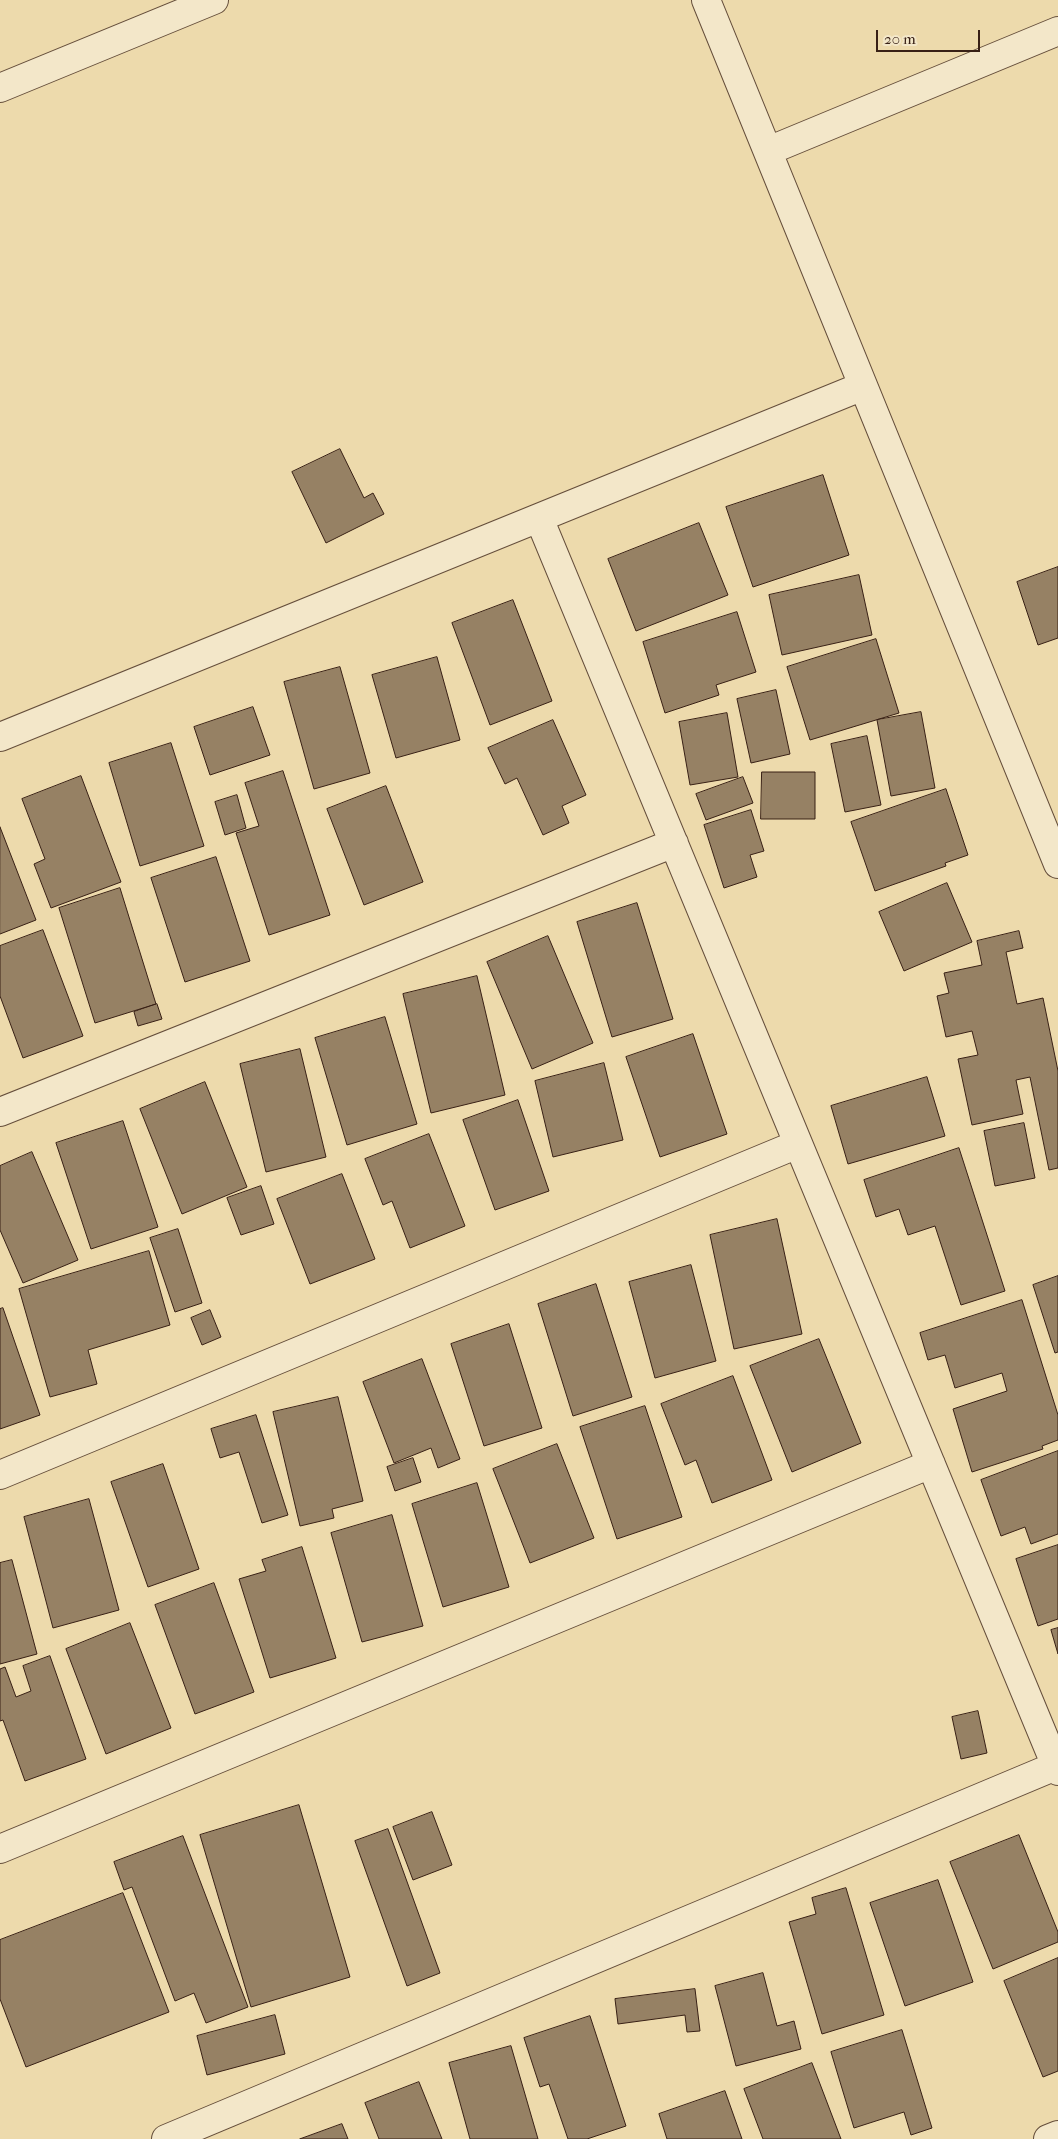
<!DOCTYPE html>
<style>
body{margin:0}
#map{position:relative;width:1058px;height:2139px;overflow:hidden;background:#eddaac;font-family:"IM FELL French Canon",serif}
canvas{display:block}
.scale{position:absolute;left:876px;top:30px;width:104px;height:22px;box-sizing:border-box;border:2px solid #382015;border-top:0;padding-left:6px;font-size:15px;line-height:18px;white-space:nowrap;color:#382015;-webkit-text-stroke:4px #f3e7c9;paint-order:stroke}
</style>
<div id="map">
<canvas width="1058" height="2139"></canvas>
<div class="scale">20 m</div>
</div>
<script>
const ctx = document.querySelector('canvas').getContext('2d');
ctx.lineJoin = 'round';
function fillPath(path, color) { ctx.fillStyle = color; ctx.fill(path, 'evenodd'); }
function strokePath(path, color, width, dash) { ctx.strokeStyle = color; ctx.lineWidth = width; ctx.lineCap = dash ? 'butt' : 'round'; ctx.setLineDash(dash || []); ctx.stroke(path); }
const building = new Path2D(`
 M340 449 364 498 373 493 384 514 326 543 292 472Z
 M823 475 849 555 753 587 726 507Z
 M699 523 728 595 636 631 608 559Z
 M1058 567V638L1038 645 1017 582Z
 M859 575 872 635 782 655 769 595Z
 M513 600 552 701 490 725 452 623Z
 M737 612 756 672 716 685 719 695 665 713 643 642Z
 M876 639 899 713 810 740 787 667Z
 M437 657 460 740 396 758 372 675Z
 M340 667 370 773 314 789 284 682Z
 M776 690 790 754 751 763 737 699Z
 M253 707 270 755 210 775 194 727Z
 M921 712 935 788 891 796 877 720Z
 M727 713 738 777 690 785 679 722Z
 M553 720 586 795 562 806 569 823 543 835 517 778 505 784 488 748Z
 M867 736 881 805 845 812 831 744Z
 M171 743 204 846 140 866 109 763Z
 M283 771 330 915 269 935 236 833 259 826 245 783Z
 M762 772H815V819H761Z
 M81 776 121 882 51 908 34 864 45 859 22 799Z
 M743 777 753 803 706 820 696 794Z
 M386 786 423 882 364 905 327 809Z
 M946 789 968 855 945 863 946 866 875 891 851 822Z
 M237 795 246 828 225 835 215 802Z
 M751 810 764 851 750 855 757 877 724 888 704 825Z
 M0 827 36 920 0 934Z
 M216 857 250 961 185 982 151 878Z
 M947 883 972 942 904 971 879 912Z
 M120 888 156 1004 95 1023 59 908Z
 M637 903 673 1019 612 1037 577 922Z
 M43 930 83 1036 23 1058 0 996V946Z
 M1019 931 1023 948 1006 952 1017 1004 1043 998 1058 1071V1168L1049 1170 1030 1077 1016 1080 1023 1114 972 1125 958 1059 978 1055 972 1031 946 1037 937 996 949 993 944 973 982 965 977 941Z
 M548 936 593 1043 532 1069 487 962Z
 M477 976 505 1095 431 1113 403 994Z
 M157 1004 162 1019 138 1026 134 1012Z
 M385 1017 417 1124 347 1145 315 1038Z
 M693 1034 727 1134 660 1157 626 1057Z
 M300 1049 326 1157 266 1172 240 1064Z
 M604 1063 623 1140 553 1157 535 1081Z
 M927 1077 945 1136 848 1164 831 1106Z
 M205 1082 247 1187 182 1214 140 1109Z
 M518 1100 549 1191 495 1210 463 1120Z
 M123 1121 158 1227 91 1249 56 1143Z
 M1024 1123 1035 1178 995 1186 984 1131Z
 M429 1134 465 1226 410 1248 392 1201 383 1205 365 1159Z
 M959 1148 1005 1291 961 1305 935 1226 908 1235 899 1209 876 1217 864 1180Z
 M32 1152 78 1260 23 1283 0 1230V1166Z
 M342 1174 375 1259 310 1284 277 1199Z
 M261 1186 274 1224 241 1235 227 1198Z
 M777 1219 802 1334 734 1349 710 1235Z
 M178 1229 202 1303 175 1312 150 1238Z
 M149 1251 170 1325 88 1350 97 1384 50 1397 19 1289Z
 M691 1265 716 1361 655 1378 629 1282Z
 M1058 1276V1352L1055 1353 1033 1285Z
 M596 1284 632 1397 573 1416 538 1304Z
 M1022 1300 1058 1415V1440L1042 1446 1043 1449 972 1472 953 1409 1007 1391 1002 1373 955 1388 945 1355 928 1360 920 1333Z
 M3 1308 40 1415 0 1429V1309Z
 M210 1310 221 1337 202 1345 191 1318Z
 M509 1324 542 1428 484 1446 451 1344Z
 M819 1339 861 1443 792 1472 750 1366Z
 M422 1359 460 1459 438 1468 431 1448 394 1463 363 1382Z
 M733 1376 772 1480 712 1503 696 1460 685 1465 661 1404Z
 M338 1397 363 1501 332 1509 334 1518 300 1526 273 1412Z
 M645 1406 682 1517 617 1539 580 1427Z
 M256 1415 288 1515 262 1523 239 1452 220 1458 211 1429Z
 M557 1444 594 1538 530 1563 493 1469Z
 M1058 1451V1534L1031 1544 1025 1527 1001 1536 981 1480Z
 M413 1458 421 1482 395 1491 387 1467Z
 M163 1464 199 1569 148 1587 111 1482Z
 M477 1483 509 1587 443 1607 412 1504Z
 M89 1499 119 1610 53 1628 24 1517Z
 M392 1515 423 1626 362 1642 331 1533Z
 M1058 1545V1619L1038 1626 1016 1559Z
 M302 1547 336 1658 270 1678 239 1579 266 1571 262 1560Z
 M12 1560 37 1654 0 1664V1563Z
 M214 1583 254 1692 195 1714 155 1605Z
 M130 1623 171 1728 106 1754 66 1649Z
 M1058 1628V1654L1051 1630Z
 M50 1656 86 1759 25 1781 3 1720 0 1721V1669L5 1667 16 1697 31 1691 23 1666Z
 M978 1711 987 1753 961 1759 952 1717Z
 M299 1805 350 1977 251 2007 200 1835Z
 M432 1812 452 1865 413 1880 393 1827Z
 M388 1829 440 1973 407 1986 355 1841Z
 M1019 1835 1058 1932V1942L993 1969 950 1862Z
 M183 1836 248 2007 206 2023 194 1993 175 2001 132 1887 124 1890 114 1862Z
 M938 1880 973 1982 905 2006 870 1903Z
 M846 1888 884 2015 822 2034 789 1922 816 1914 812 1898Z
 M123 1893 169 2012 26 2067 0 1999V1940Z
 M1058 1958V2071L1043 2077 1004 1981Z
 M763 1973 777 2026 794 2021 801 2049 736 2066 715 1986Z
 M695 1989 700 2031 687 2032 685 2015 618 2024 615 1999Z
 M275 2015 285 2054 207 2075 197 2036Z
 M590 2016 626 2126 587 2139H568L549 2084 540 2087 524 2038Z
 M902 2030 932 2128 911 2135 904 2112 854 2128 831 2052Z
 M511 2046 538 2139H470L449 2063Z
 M812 2063 841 2139H763L744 2089Z
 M419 2082 442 2139H379L365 2103Z
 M725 2091 742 2139H667L659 2114Z
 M342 2124 348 2139H300Z`);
fillPath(building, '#968164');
strokePath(building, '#382015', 1);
const minor = new Path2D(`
 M706 0 1058 864
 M0 88 214 0
 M768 151 1058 31
 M539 518 1058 1771
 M0 737 863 386
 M0 1112 674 843
 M0 1475 798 1144
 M0 1849 931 1464
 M166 2139 1058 1765
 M1048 2139 1058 2135`);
strokePath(minor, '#654e3b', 30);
strokePath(minor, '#f3e7c9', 28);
</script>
